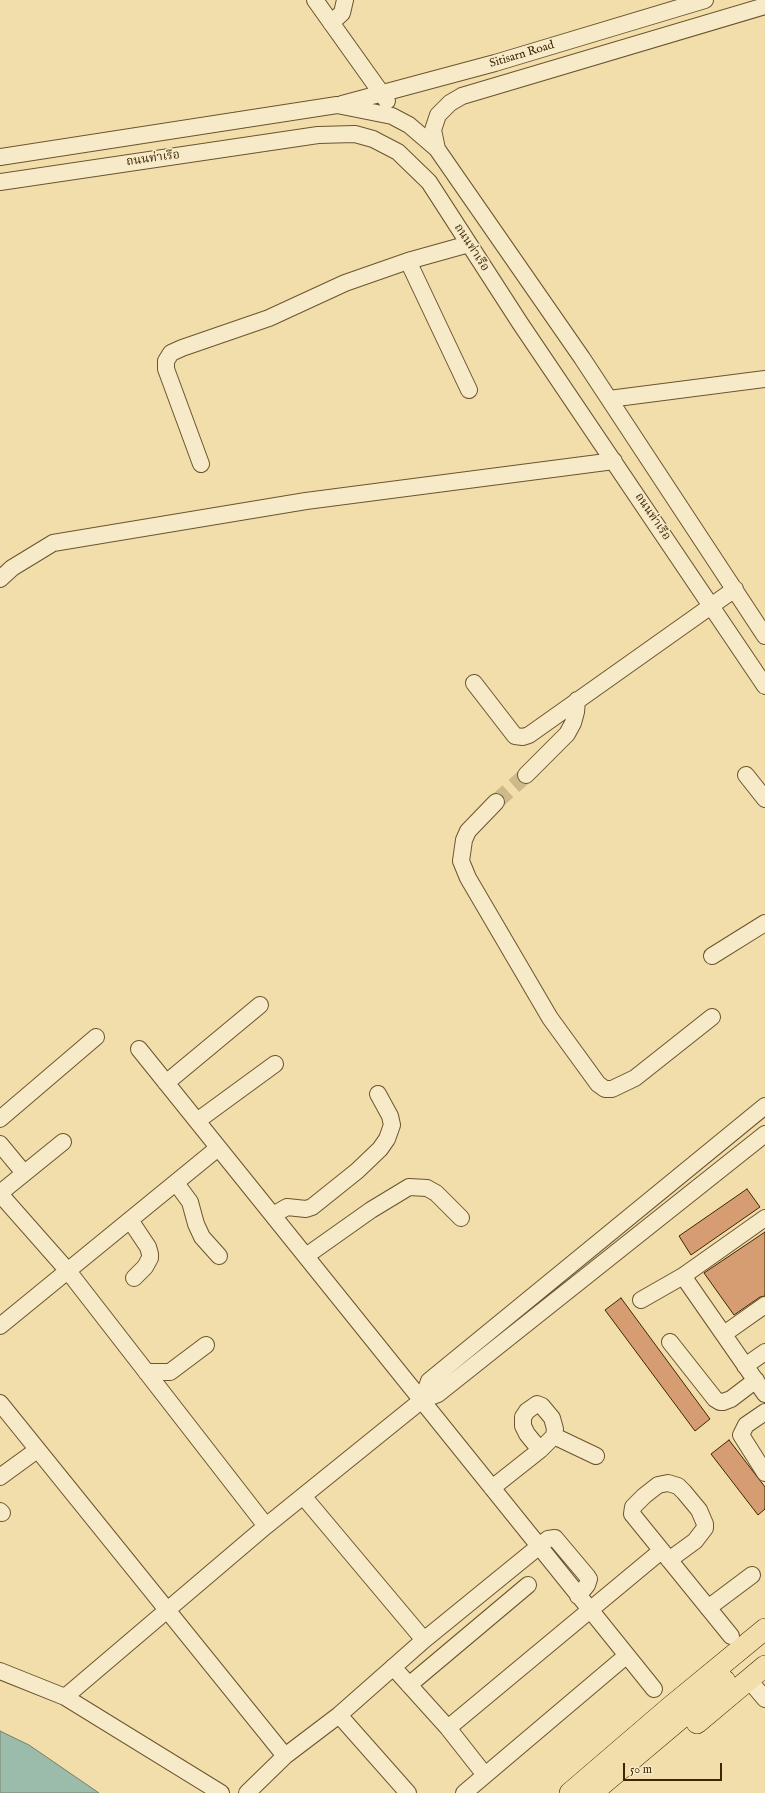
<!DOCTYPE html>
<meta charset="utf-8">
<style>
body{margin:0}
#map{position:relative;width:765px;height:1793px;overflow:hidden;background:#f2deab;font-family:"IM FELL English",serif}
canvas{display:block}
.scale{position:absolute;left:623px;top:1763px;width:99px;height:18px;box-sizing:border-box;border:2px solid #3e2604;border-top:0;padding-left:5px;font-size:12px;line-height:14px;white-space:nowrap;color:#3e2604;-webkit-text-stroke:3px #f7eac8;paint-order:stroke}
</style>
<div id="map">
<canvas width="765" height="1793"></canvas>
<div class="scale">50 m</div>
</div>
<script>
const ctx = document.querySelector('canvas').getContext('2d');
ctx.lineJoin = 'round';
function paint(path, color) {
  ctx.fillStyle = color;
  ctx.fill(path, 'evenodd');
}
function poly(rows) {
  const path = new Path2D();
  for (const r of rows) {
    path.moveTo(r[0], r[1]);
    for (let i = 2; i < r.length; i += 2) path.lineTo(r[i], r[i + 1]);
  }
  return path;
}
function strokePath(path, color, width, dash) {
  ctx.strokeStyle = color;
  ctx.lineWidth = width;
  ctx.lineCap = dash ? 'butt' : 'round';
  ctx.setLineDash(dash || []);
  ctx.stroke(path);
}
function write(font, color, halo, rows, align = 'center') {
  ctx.font = font + ' "IM FELL English","Noto Serif Thai",serif';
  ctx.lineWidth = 3;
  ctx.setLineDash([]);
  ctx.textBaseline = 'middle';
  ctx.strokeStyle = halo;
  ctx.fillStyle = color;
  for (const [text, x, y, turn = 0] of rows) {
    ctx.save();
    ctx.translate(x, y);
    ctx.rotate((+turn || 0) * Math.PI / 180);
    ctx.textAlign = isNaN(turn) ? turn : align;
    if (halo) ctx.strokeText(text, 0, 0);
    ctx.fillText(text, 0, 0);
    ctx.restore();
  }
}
const water = poly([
 [0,1731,29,1745,99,1793,0,1793,0,1731]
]);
const building = poly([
 [747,1189,760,1207,691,1255,679,1236,747,1189],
 [765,1232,765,1296,760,1297,734,1315,704,1273,765,1232],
 [621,1298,710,1419,695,1431,605,1310,621,1298],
 [729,1440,765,1487,765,1509,758,1515,711,1454,729,1440]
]);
const minorTunnel = poly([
 [496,802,526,775]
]);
const minor = poly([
 [315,0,387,101],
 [331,23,342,13,345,0],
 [342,104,495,63,705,0],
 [437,149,433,130,438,115,450,103,462,96,765,6],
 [0,157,337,105,392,116,409,125,437,149,582,358,765,636],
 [0,182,318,135,355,134,373,139,398,152,429,182,520,323,765,686],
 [469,244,408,261,469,390],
 [609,399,765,379],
 [201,464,166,369,166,361,171,353,182,348,269,318,345,283,408,261],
 [0,579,12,568,53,543,306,501,614,461],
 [474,683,515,736,523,737,529,735,735,589],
 [526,775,567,734,573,723,576,712,577,700],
 [746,775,765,799],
 [496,802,468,831,464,840,461,861,468,878,550,1018,598,1084,605,1089,612,1089,635,1078,712,1017],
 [712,956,765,923],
 [139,1049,654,1689],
 [166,1083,260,1005],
 [0,1119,96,1037],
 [197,1121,275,1064],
 [0,1144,24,1173],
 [176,1183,190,1202,196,1224,202,1237,219,1256],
 [0,1193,63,1142],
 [0,1194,68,1271,266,1526],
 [273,1215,287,1207,306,1209,312,1207,357,1171,380,1149,387,1139,392,1125,390,1116,378,1094],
 [130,1220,148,1247,150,1254,150,1258,145,1267,134,1278],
 [306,1256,371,1210,409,1187,427,1188,436,1193,461,1218],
 [683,1276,765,1394],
 [641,1300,683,1276,765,1218],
 [0,1326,218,1148],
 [724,1334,765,1305],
 [670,1342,715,1399,720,1402,723,1402,731,1399,756,1380],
 [745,1366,765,1352],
 [146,1372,170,1372,206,1345],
 [422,1400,429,1381,765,1106],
 [0,1403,285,1756],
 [765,1412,746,1425,741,1435,765,1473],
 [554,1436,596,1456],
 [0,1477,37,1450],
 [492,1488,540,1450,554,1436,555,1429,552,1418,542,1406,537,1404,527,1411,523,1417,523,1426,527,1434,540,1450],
 [303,1496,424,1640],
 [0,1511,2,1513],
 [669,1560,695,1541,705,1528,705,1524,699,1510,684,1492,678,1486,668,1483,658,1485,644,1496,633,1507,632,1514,731,1636],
 [708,1608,752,1575],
 [393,1667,448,1728,661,1551],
 [0,1671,65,1697,221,1793],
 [749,1680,765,1699],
 [409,1685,528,1585],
 [65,1697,266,1526,422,1400,438,1394,765,1134],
 [339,1715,408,1793],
 [448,1728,485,1775],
 [247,1793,285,1756,339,1715,424,1640,548,1539,555,1538,587,1576,589,1579,587,1585,578,1596],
 [464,1793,626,1656]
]);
const major = poly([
 [697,1723,765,1666],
 [570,1793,669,1708,765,1629],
 [592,1793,725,1681]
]);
const streetNames = [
 ["Sitisarn Road",522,55,-17],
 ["ถนนท่าเรือ",153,159,-8],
 ["ถนนท่าเรือ",471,248,57],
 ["ถนนท่าเรือ",652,517,56]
];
paint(water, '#9bbcaa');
strokePath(water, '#768068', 1);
paint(building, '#d69d73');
strokePath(building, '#3e2604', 1);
strokePath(minorTunnel, '#ceb98a', 16, [16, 8]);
strokePath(minor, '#6b542e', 18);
strokePath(major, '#3e2604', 22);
strokePath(minor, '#f7eac8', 16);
strokePath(major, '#f2deab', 21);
write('12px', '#3e2604', '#f7eac8', streetNames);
</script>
